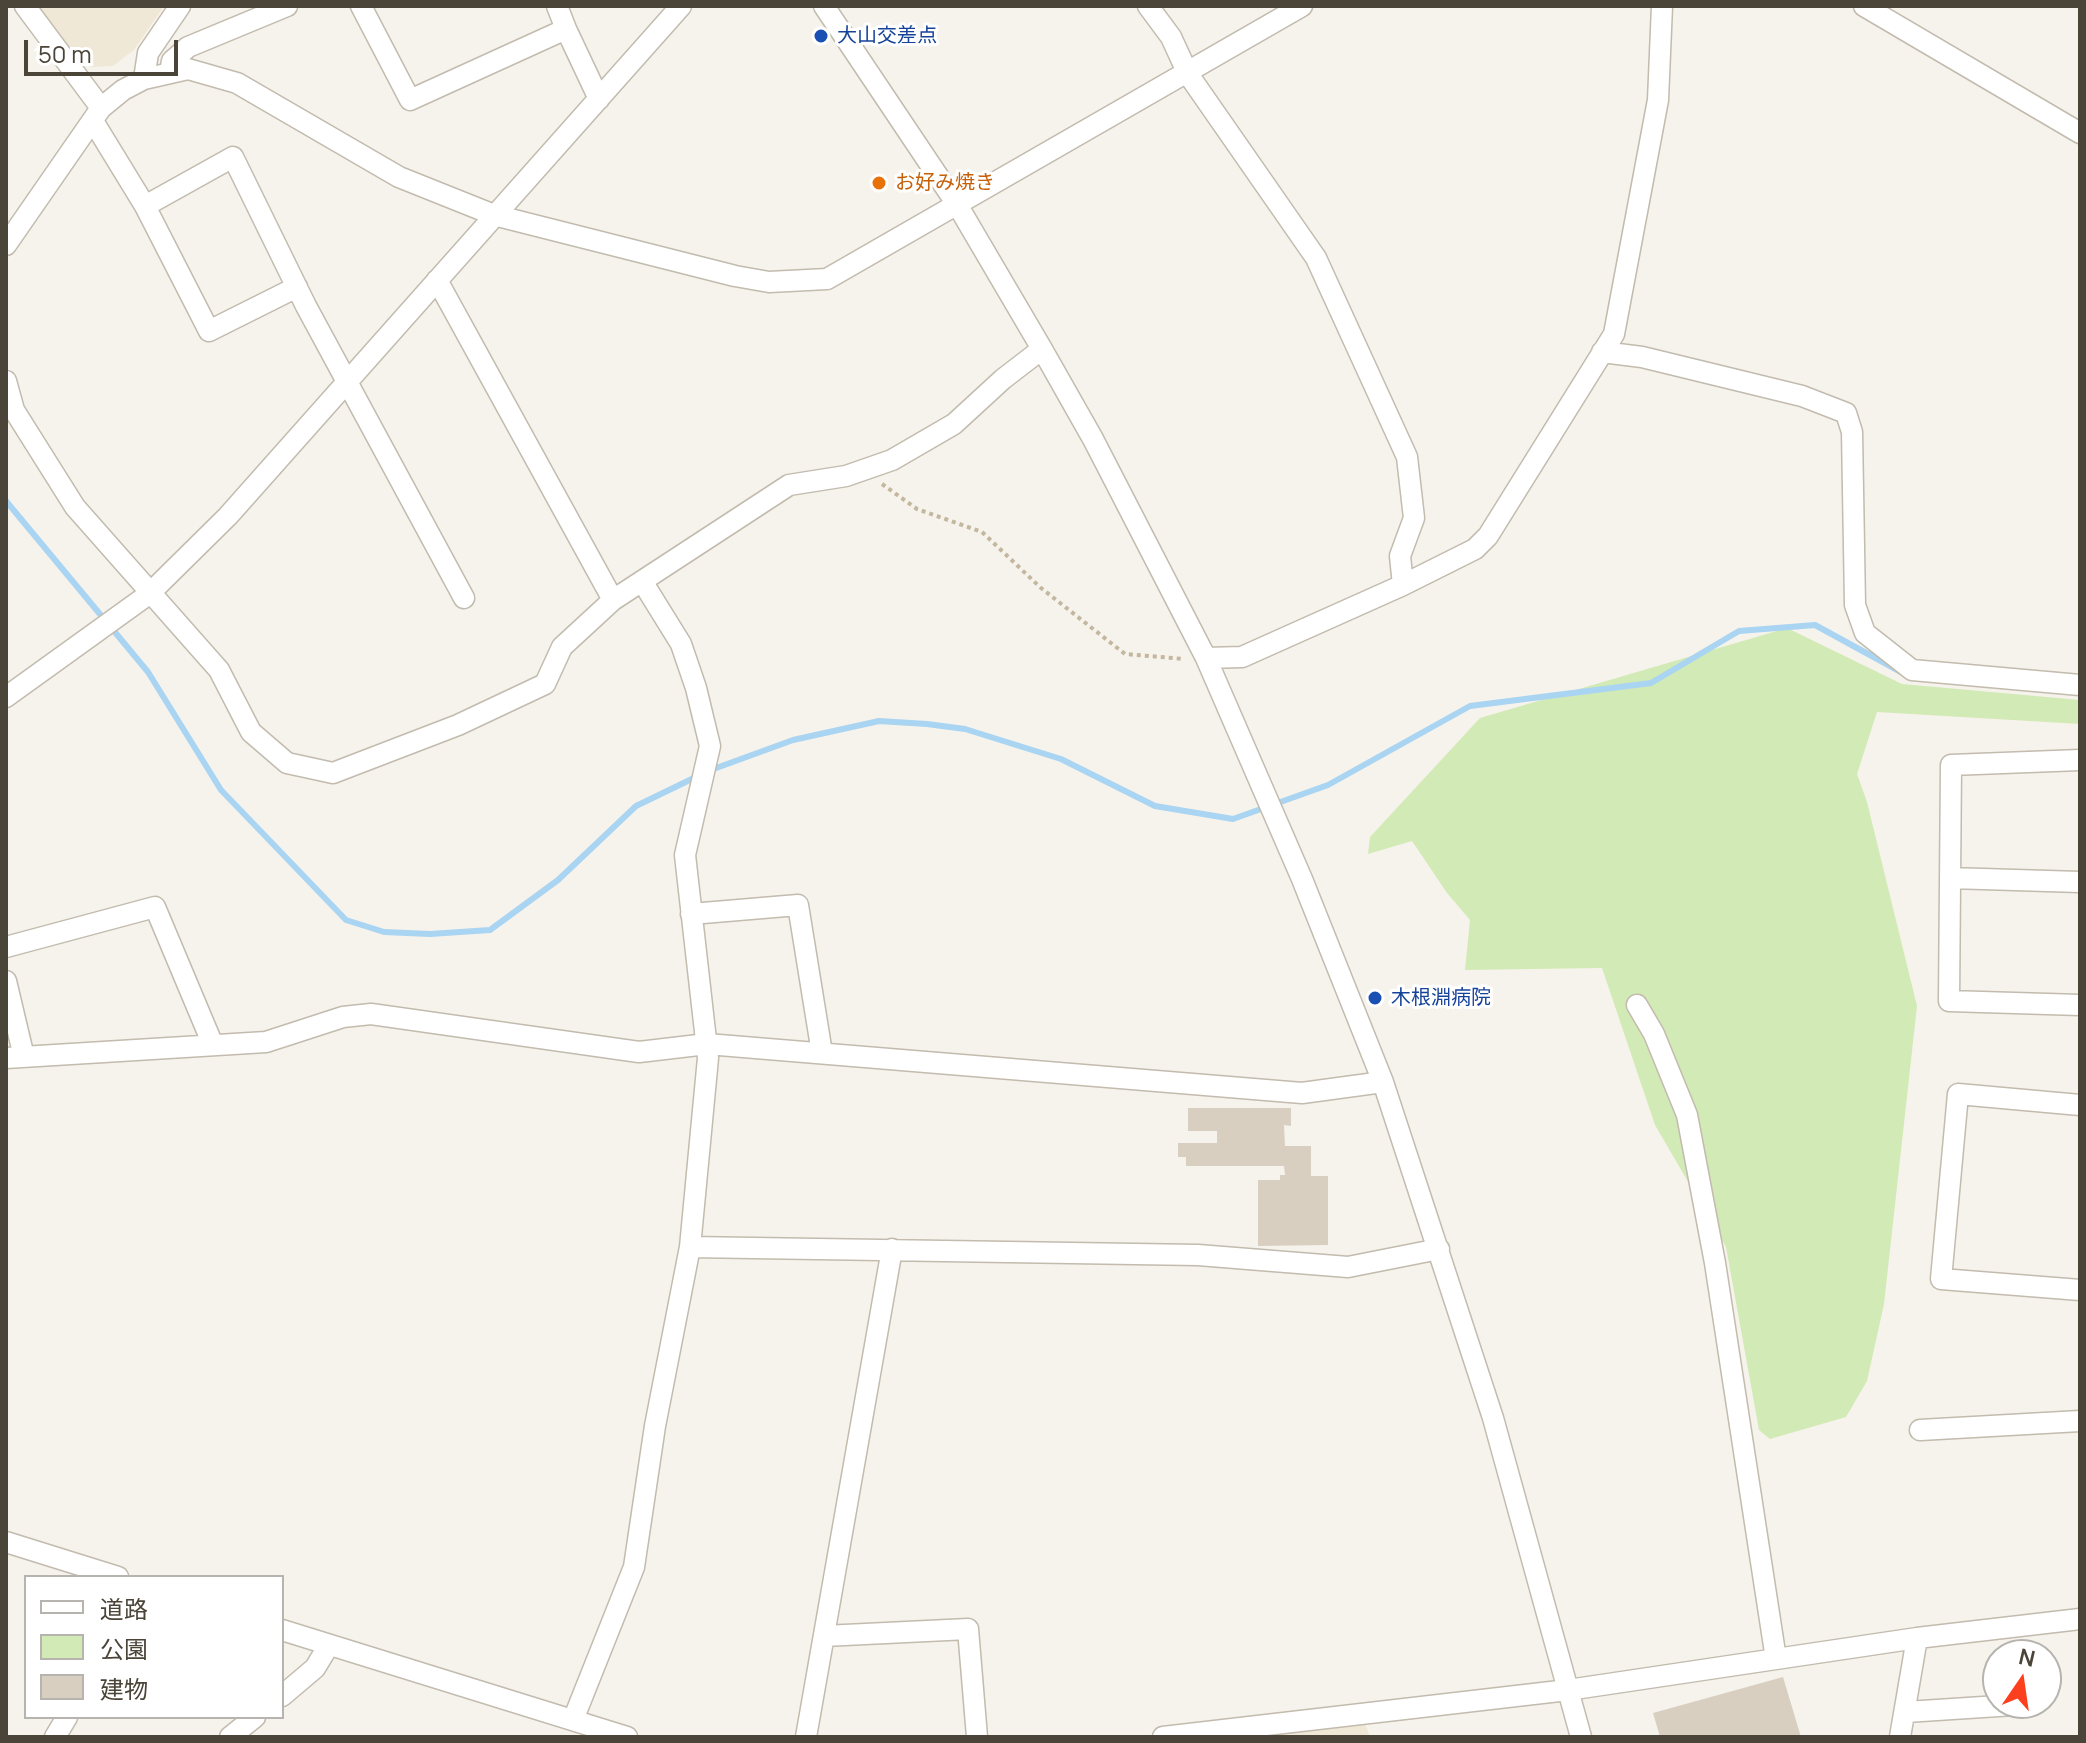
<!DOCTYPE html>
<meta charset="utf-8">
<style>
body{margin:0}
#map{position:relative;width:2086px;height:1743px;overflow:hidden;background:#f6f3ec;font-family:Manrope,"Noto Sans JP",sans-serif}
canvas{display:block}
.frame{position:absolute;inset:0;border:8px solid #4b4439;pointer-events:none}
.legend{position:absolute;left:24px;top:1575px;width:260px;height:144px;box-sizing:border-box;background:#fff;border:2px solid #b7b4b0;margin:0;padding:10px 14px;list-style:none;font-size:24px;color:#4b4439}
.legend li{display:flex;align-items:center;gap:16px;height:40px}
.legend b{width:40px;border:2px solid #b7b4b0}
.north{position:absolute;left:1982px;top:1639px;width:80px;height:80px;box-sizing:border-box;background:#fff;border:2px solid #b7b4b0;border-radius:50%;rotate:13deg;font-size:22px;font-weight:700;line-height:32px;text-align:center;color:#4b4439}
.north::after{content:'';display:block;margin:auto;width:28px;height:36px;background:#fc3f1d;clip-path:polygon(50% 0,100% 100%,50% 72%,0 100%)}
.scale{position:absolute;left:24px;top:40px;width:154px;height:36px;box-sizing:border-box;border:4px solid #4b4439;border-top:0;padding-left:10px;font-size:24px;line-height:28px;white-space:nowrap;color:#4b4439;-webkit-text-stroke:6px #fff;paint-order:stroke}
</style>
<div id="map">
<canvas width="2086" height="1743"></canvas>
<div class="frame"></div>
<ul class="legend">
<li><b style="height:10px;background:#fff"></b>道路</li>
<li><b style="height:22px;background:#d2eab5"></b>公園</li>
<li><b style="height:22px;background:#d8cfc1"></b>建物</li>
</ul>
<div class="north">N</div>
<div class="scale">50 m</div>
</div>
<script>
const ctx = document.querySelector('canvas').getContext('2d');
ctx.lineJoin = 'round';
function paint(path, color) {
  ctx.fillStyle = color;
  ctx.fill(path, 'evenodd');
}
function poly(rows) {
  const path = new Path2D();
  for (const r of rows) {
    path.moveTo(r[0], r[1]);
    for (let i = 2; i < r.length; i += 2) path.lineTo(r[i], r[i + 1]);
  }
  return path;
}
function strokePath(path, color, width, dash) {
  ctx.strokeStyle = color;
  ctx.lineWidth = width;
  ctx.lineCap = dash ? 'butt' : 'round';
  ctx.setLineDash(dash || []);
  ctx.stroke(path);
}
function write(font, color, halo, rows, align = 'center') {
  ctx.font = font + ' Manrope,"Noto Sans JP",sans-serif';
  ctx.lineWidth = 6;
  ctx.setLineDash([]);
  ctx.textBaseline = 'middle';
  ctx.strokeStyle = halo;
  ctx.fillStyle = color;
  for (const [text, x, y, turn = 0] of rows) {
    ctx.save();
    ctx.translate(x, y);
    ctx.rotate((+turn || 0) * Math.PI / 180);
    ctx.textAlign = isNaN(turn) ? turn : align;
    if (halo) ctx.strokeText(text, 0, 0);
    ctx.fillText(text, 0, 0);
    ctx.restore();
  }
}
const education = poly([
 [34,6,164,6,134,50,113,66,92,67,74,60],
 [1364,1720,1370,1737,1236,1737]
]);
const green = poly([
 [1787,628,1902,684,2080,700,2080,724,1877,712,1857,774,1867,802,1917,1006,1884,1304,1867,1381,1846,1417,1770,1439,1759,1430,1726,1247,1655,1125,1602,968,1465,970,1470,920,1447,893,1412,841,1368,854,1370,837,1480,718]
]);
const stream = poly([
 [6,501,148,672,221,790,346,920,384,932,430,934,490,930,558,880,636,806,698,776],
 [708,771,793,740,879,721,927,724,965,729,1061,759,1155,806,1233,819,1328,785,1470,706,1651,683,1739,631,1815,625,1901,672]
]);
const building = poly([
 [1188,1108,1291,1108,1291,1126,1284,1125,1285,1146,1311,1146,1311,1176,1328,1176,1328,1245,1258,1246,1258,1180,1280,1180,1280,1175,1285,1175,1284,1166,1186,1166,1186,1157,1178,1157,1178,1143,1217,1143,1217,1131,1188,1131],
 [1783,1677,1801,1737,1660,1737,1653,1713]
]);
const path = poly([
 [882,484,917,509,982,532,1041,588,1125,654,1184,659]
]);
const minor = poly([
 [25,6,101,108],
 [361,6,410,100,566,29,599,99],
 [557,6,566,29],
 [824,6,958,206,1042,349,1093,439,1206,658,1302,879,1383,1082,1493,1418,1581,1737],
 [1148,6,1171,37,1188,74,1316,258,1407,457,1414,518,1400,556,1403,585,1475,549,1488,536,1614,334,1658,100,1662,6],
 [1864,6,2080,133],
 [170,72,172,61,188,47,287,6],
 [144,79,148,53,180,6],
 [93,121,145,206,233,157,306,306,464,598],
 [145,206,209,331,297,287],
 [6,245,101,108,123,90,144,79,188,69,237,83,399,177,494,215,735,276,769,282,827,279,1302,6],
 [437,280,613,600],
 [1602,352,1642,357,1802,396,1846,413,1852,432,1855,605,1865,633,1912,670,2080,685],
 [6,381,14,410,75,507,219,670,251,732,287,763,333,773,458,725,545,684,562,647,613,600,789,485,846,476,892,460,954,424,1003,379,1042,349],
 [1206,658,1242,657,1403,585],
 [6,697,149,594,228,516,681,6],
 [2080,760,1951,765,1949,1001,2080,1005],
 [1950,878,2080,882],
 [691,914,798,905,822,1053],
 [6,947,155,907,213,1045],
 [6,981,24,1057],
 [1637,1005,1654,1034,1687,1115,1715,1263,1776,1659],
 [6,1058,266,1042,343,1017,371,1014,639,1052,707,1044,1302,1093,1383,1082],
 [2080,1105,1958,1094,1941,1279,2080,1290],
 [690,1247,1198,1255,1348,1267,1439,1249],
 [1920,1430,2080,1421],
 [6,1542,118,1577],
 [282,1630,627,1737],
 [824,1636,968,1629,977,1737],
 [282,1696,315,1668,329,1645],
 [1906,1712,2014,1705],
 [573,1720,634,1567,655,1426,690,1247,708,1058,685,855,710,746,696,688,681,644,642,581],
 [55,1737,67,1717],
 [230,1737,255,1717],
 [806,1737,892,1249],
 [1163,1737,1568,1690,1917,1638,2080,1619],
 [1900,1737,1917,1638]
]);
const markers = [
 [821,36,8,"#1a4fb4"],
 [879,183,8,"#e8710a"],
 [1375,998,8,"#1a4fb4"]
];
const transitNames = [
 ["大山交差点",837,36],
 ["木根淵病院",1391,998]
];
const foodNames = [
 ["お好み焼き",895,183]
];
paint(education, '#efe8d6');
paint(green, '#d2eab5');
strokePath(stream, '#a9d4f2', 6);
paint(building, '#d8cfc1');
strokePath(minor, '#c2bbae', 23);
strokePath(path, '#c4b79f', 4, [4, 4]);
strokePath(minor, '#fff', 20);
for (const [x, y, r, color] of markers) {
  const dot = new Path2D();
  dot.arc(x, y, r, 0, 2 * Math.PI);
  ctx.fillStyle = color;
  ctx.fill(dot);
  strokePath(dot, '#fff', 3);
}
write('20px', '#164399', '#fff', transitNames, 'left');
write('20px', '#c56008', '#fff', foodNames, 'left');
</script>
